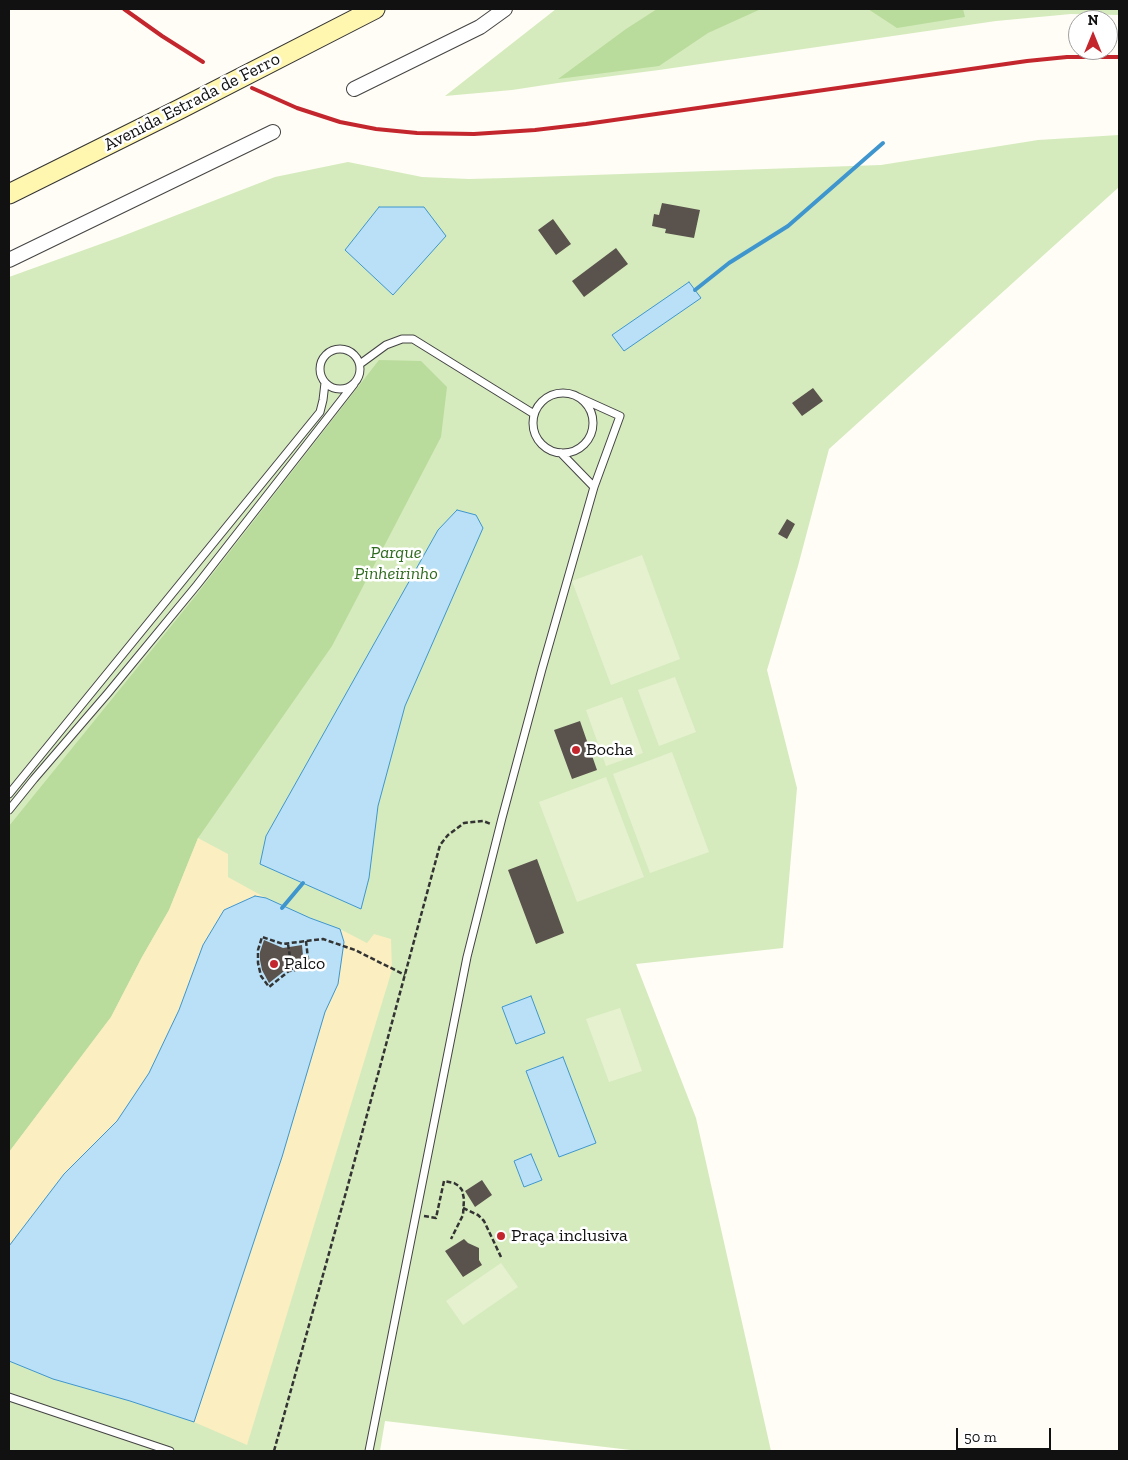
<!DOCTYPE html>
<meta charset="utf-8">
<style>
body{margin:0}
#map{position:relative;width:1128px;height:1460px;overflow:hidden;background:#fffdf5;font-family:"Zilla Slab",serif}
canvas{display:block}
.frame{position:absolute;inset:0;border:10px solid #111;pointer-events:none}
.north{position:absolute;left:1068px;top:10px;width:50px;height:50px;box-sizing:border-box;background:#fff;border:1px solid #a0a0a0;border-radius:50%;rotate:0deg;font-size:14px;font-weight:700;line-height:20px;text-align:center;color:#111}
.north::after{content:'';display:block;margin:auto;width:18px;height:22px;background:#c4262e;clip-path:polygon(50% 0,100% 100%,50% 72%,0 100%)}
.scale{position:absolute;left:956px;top:1428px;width:95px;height:22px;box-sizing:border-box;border:2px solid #111;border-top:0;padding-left:6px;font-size:15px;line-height:18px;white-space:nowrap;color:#111;-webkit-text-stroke:4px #fff;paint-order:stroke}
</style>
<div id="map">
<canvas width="1128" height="1460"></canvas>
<div class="frame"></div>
<div class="north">N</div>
<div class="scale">50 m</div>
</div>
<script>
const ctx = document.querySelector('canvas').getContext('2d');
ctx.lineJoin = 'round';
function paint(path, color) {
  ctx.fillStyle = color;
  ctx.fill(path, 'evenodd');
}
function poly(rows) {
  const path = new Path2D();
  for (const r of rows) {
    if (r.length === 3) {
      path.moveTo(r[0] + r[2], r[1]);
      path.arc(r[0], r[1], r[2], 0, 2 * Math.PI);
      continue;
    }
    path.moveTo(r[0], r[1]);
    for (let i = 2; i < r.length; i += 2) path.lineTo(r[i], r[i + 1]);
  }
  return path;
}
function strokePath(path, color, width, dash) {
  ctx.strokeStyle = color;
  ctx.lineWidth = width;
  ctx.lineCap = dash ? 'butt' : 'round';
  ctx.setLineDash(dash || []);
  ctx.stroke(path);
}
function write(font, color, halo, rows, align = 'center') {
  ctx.font = font + ' "Zilla Slab",serif';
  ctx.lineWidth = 5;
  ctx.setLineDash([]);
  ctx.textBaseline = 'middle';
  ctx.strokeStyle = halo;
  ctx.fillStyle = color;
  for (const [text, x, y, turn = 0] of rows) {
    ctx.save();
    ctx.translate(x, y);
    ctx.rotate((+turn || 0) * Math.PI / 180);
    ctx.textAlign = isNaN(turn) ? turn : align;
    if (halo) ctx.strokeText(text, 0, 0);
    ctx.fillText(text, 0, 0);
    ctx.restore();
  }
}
const green = poly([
 [556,9,1119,9,1119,15,1071,14,996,21,659,70,558,83,512,90,445,96],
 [1119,135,1119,187,829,449,798,566,767,670,797,788,783,948,636,964,696,1118,771,1451,639,1451,385,1421,380,1451,9,1451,9,277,120,237,275,177,348,162,422,177,469,179,506,178,881,165,1038,140]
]);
const forest = poly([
 [657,9,761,9,708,33,659,66,558,79,626,29],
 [868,9,963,9,965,17,897,28],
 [379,360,421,361,447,387,441,437,332,646,198,838,169,910,142,957,111,1017,9,1152,9,826,193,599]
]);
const sand = poly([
 [198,838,228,854,228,877,266,898,255,896,203,945,179,1010,149,1073,117,1121,64,1174,9,1246,9,1152,111,1017,142,957,169,910],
 [340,929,367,943,374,934,391,939,392,970,247,1445,194,1422,282,1157,325,1012,338,984,344,943]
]);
const pitch = poly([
 [642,555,680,659,611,685,572,581],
 [675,677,696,732,659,746,638,690],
 [622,697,643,753,606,766,586,710],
 [672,752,709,852,650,873,613,774],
 [606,777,644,877,577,902,539,802],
 [620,1008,642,1071,609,1082,586,1019],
 [501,1263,518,1287,463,1325,446,1301]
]);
const water = poly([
 [379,207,424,207,446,236,393,295,345,250,379,207],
 [689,282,701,298,624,351,612,335,689,282],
 [457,510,476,515,483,528,405,706,378,806,369,878,361,909,260,864,266,836,438,530,457,510],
 [255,896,266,898,310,918,340,929,344,942,338,984,325,1012,282,1157,194,1422,130,1401,53,1379,9,1361,9,1246,64,1174,117,1121,149,1073,179,1010,203,945,224,910,255,896],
 [531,996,545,1033,516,1044,502,1007,531,996],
 [563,1057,596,1143,559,1157,526,1071,563,1057],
 [531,1154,542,1180,524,1187,514,1161,531,1154]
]);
const stream = poly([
 [695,290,729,263,788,226,883,143],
 [282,908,303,883]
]);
const building = poly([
 [662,203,700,210,694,238,665,233,666,229,652,226,654,214,659,215],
 [553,219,571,244,556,255,538,230],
 [616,248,628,264,584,297,572,281],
 [813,388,823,401,802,416,792,403],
 [787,519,795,524,787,539,778,534],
 [580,721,597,770,572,779,554,730],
 [537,859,564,933,536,944,508,870],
 [264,940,283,948,302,945,304,966,288,968,269,983,262,970,260,960,260,952],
 [482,1180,492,1195,475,1207,465,1191],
 [464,1239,468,1243,479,1248,479,1260,482,1265,463,1277,445,1251]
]);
const path = poly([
 [306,941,309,968,289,971,269,987,261,976,258,963,258,950,262,937,283,944,306,941,323,939,355,950,405,975],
 [288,944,292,970],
 [463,1208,478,1215,484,1221,501,1257],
 [424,1216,436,1218,444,1181,454,1183,459,1186,462,1190,464,1199,463,1215,451,1239],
 [274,1451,348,1185,440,845,448,835,464,823,483,821,491,824]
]);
const lane = poly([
 [340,369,20],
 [360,364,386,345,402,339,413,339,534,414],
 [563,423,30],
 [561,453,594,487],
 [9,794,320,412,323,400,325,383],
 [9,810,34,779,108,693,197,585,354,384],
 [9,1397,170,1451],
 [369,1451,467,957,502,818,542,669,594,487,620,416,578,397]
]);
const street = poly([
 [354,89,480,27,505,9],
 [9,260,273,132]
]);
const secondary = poly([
 [9,194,180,109,375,9]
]);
const rail = poly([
 [124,9,162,36,203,62],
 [252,88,297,108,340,122,376,129,417,133,474,134,535,130,586,124,1027,61,1067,57,1119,57]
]);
const markers = [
 [576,750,5,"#c4262e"],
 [274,964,5,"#c4262e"],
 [501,1236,5,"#c4262e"]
];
const streetNames = [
 ["Avenida Estrada de Ferro",192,102,-27]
];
const parkNames = [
 ["Parque",396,553],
 ["Pinheirinho",396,574]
];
const poiNames = [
 ["Bocha",586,750],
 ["Palco",284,964],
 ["Praça inclusiva",511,1236]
];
paint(green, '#d5ebbd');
paint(forest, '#b9dc9c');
paint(sand, '#fbeec1');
paint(pitch, '#e6f2cf');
paint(water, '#b9e0f7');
strokePath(water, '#3f96cf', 1);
strokePath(stream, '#3f96cf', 4);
paint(building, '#5a524d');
strokePath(lane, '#444', 9);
strokePath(street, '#444', 16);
strokePath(secondary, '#333', 21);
strokePath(path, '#333', 2.5, [5, 2.5]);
strokePath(lane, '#fff', 7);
strokePath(street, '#fff', 14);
strokePath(secondary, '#fff6b0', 19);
strokePath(rail, '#c4262e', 4);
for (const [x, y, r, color] of markers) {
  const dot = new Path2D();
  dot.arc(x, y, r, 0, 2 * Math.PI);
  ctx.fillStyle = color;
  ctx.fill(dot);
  strokePath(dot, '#fff', 2);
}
write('18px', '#111', '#fff', streetNames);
write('italic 18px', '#2f6b1f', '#fff', parkNames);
write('18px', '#111', '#fff', poiNames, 'left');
</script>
